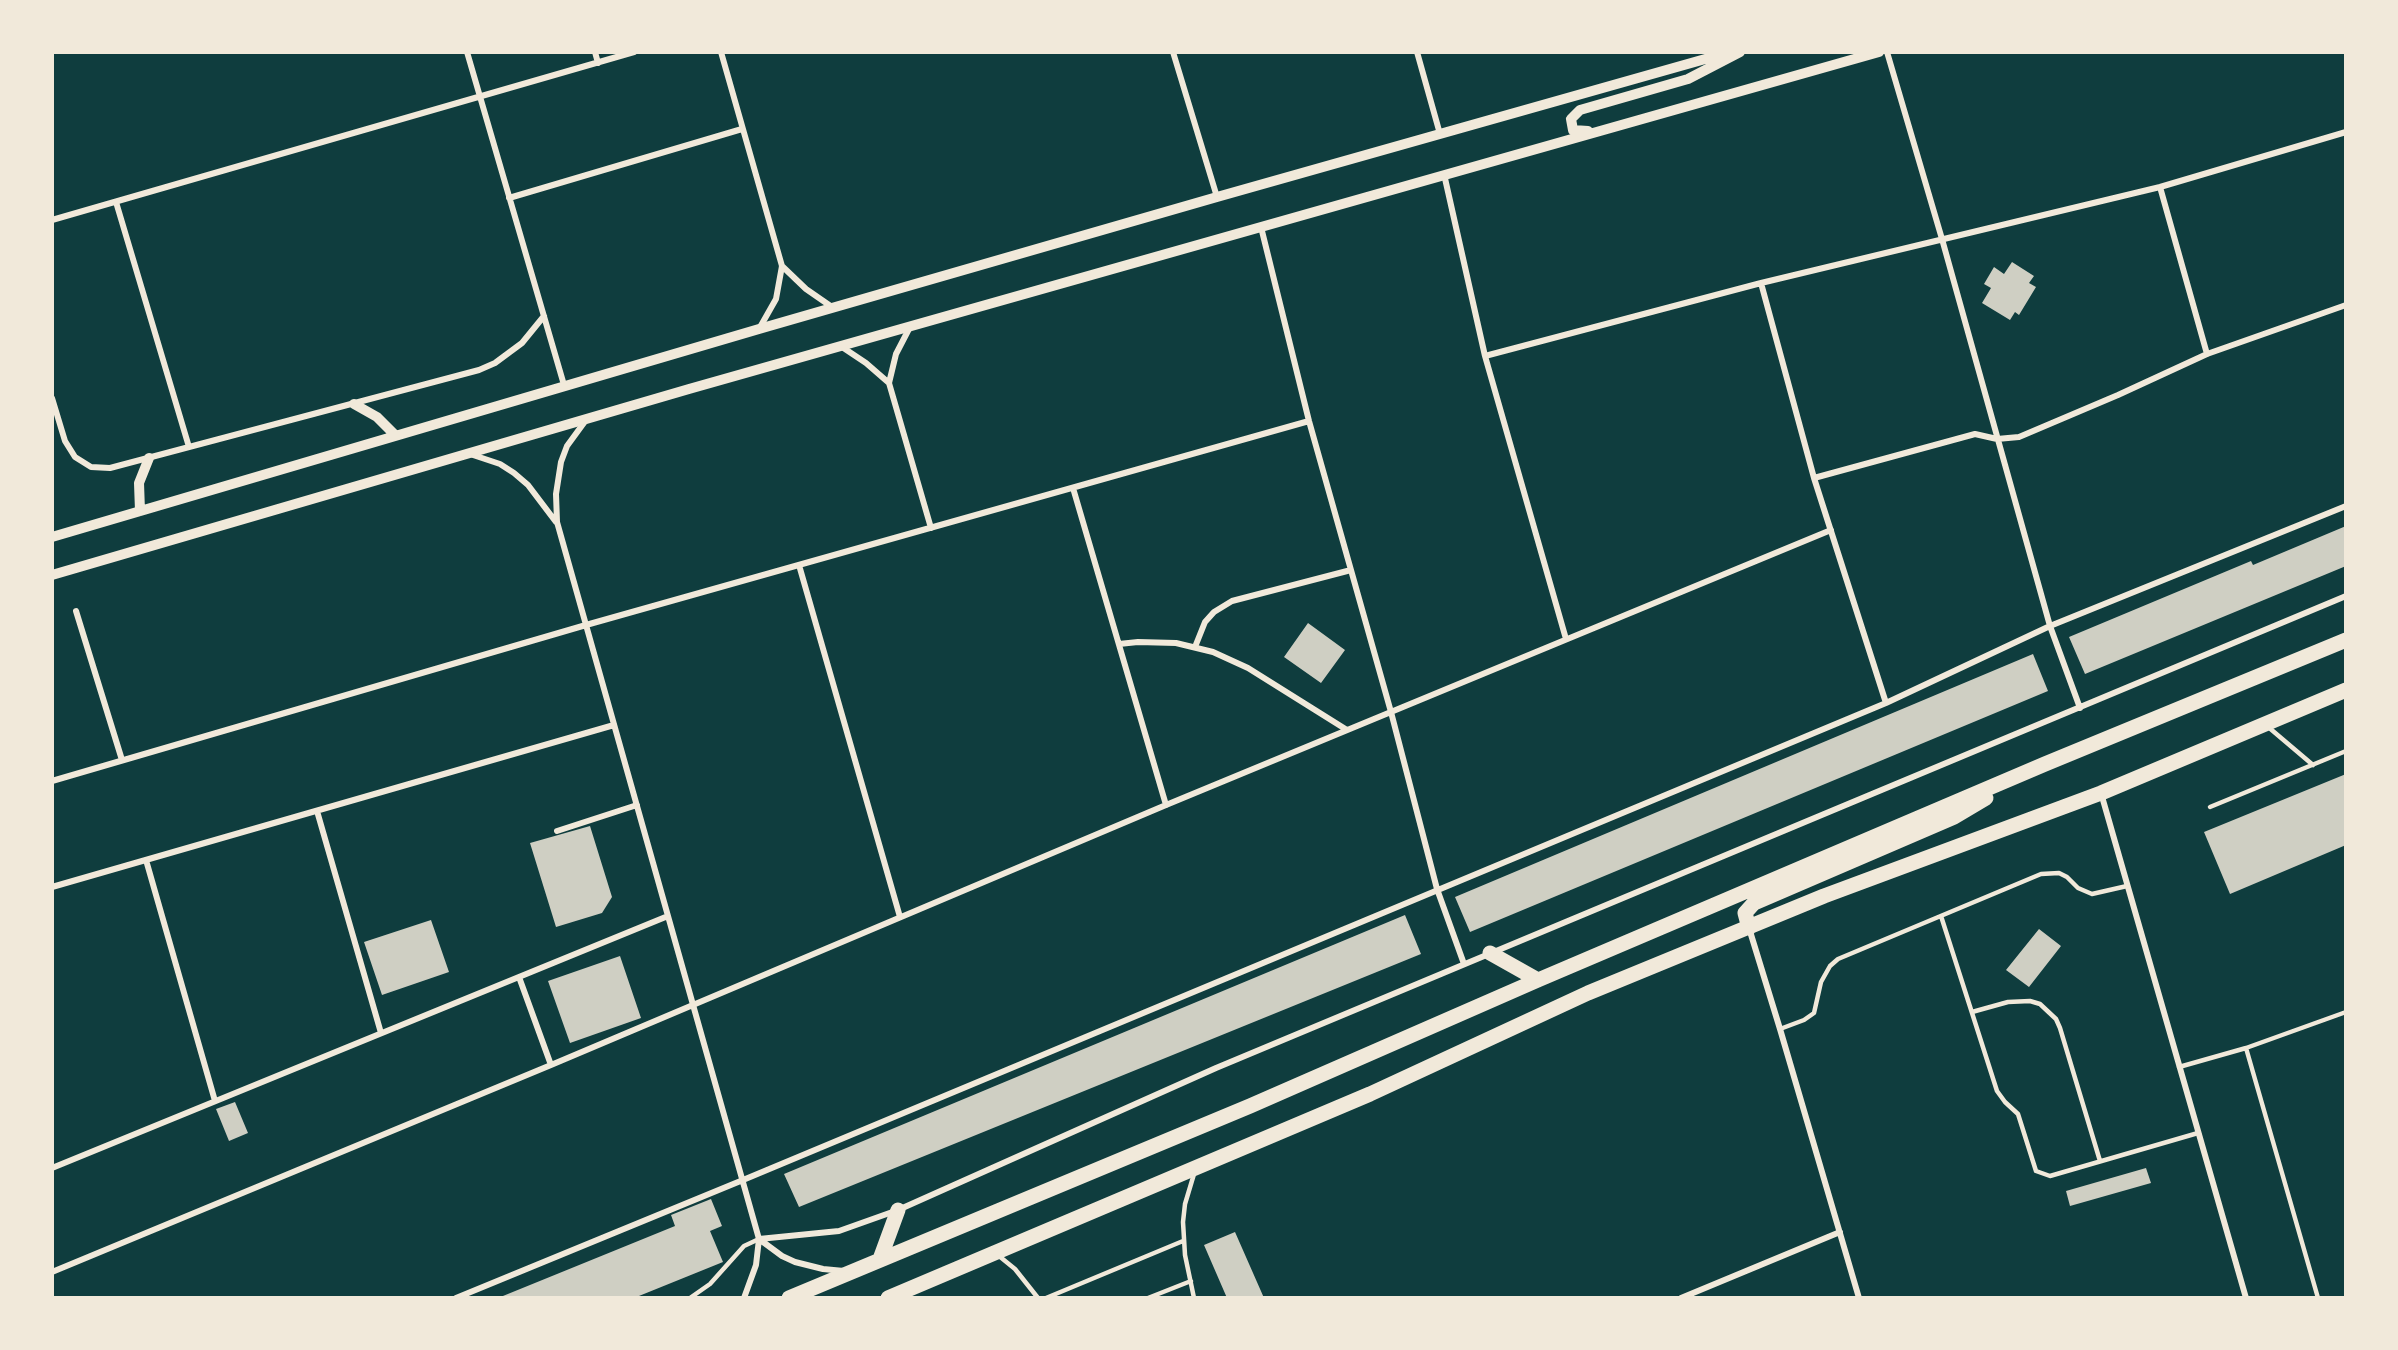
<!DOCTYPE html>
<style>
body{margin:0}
#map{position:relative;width:2398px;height:1350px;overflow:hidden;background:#0f3d3e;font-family:Manrope,sans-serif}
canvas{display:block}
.frame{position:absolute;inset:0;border:54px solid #f1e9da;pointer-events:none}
</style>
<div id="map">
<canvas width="2398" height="1350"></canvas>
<div class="frame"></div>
</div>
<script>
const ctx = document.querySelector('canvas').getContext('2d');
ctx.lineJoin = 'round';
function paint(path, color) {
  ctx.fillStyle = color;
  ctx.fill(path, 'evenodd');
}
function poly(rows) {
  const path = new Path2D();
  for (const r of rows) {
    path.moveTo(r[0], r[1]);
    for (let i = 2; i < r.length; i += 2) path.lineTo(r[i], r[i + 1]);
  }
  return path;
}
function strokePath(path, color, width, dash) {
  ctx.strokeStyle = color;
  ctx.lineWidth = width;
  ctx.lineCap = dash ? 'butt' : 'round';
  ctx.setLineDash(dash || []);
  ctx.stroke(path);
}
const building = poly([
 [2012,262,2034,276,2029,283,2036,287,2019,315,2015,312,2010,320,1982,303,1991,288,1984,284,1994,267,2004,274],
 [2346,526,2346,566,2085,674,2069,637,2251,561,2253,565],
 [1308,623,1345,650,1321,683,1284,657],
 [2033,654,2048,691,1470,932,1455,897],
 [2346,774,2346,845,2230,894,2204,832],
 [590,826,612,897,602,913,556,927,530,843],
 [1405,915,1421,954,799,1207,784,1174],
 [431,920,449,972,382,995,364,942],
 [2039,929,2061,946,2029,987,2006,970],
 [620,956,641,1018,570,1043,548,981],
 [235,1102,248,1133,229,1141,216,1109],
 [2146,1168,2151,1183,2070,1206,2066,1191],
 [711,1199,722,1226,710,1231,723,1262,634,1298,498,1298,675,1226,671,1215],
 [1235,1232,1264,1298,1227,1298,1204,1245]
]);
const service = poly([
 [2267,726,2313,765],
 [2210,807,2346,751],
 [1941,916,1997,1091,2005,1102,2018,1114,2036,1171,2050,1176,2198,1133],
 [1972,1012,2008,1002,2030,1001,2040,1004,2056,1019,2060,1028,2100,1161],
 [1780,1029,1804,1020,1814,1013,1821,982,1830,966,1838,959,2041,874,2059,873,2067,877,2078,888,2092,894,2127,886],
 [2246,1048,2318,1298],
 [2179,1067,2246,1048,2346,1012],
 [999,1256,1015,1269,1038,1298],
 [690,1298,710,1284,744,1246,759,1239],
 [1046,1298,1183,1241],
 [1148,1298,1191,1281],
 [1194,1298,1185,1255,1183,1222,1185,1204,1194,1174]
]);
const minor = poly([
 [467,52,564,385],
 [595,52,598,63],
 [721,52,782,266,776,299,759,329],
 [1173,52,1217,197],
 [1417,52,1440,134],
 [1887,52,1942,239,2050,626,2080,708],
 [1444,174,1485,356,1566,639],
 [2160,187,2207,354],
 [509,198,742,129],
 [116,202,189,447],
 [52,220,634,52],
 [1261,227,1309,421,1391,712,1437,889,1464,964],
 [782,266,806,289,832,307],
 [1761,283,1814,478,1886,703],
 [910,327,896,354,889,383,931,528],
 [842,347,866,363,889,383],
 [1485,356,1761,283,2160,187,2346,132],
 [52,398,65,441,75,457,91,467,110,468,479,370,495,363,522,343,544,316],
 [586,420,567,446,561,462,556,494,557,522,759,1239,756,1265,744,1298],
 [473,455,500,464,514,473,528,485,556,522],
 [1814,478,1975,434,1997,439,2019,437,2118,395,2207,354,2346,305],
 [1073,488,1166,805],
 [799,565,900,917],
 [76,611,122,760],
 [1119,644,1138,642,1176,643,1213,652,1248,668,1347,730],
 [1195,647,1205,622,1214,612,1232,601,1351,570],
 [52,781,586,625,1309,421],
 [2101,793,2246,1298],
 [317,811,381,1033],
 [557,831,637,805],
 [146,860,215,1101],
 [52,887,614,725],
 [1749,928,1780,1029,1859,1298],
 [519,977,551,1065],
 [52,1168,668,916],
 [759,1239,839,1231,898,1210,1216,1068,2346,596],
 [759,1239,782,1256,795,1262,823,1269,844,1271],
 [52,1272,551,1065,1166,805,1831,530],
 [456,1298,743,1180,1886,703,2050,626,2346,506],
 [1681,1298,1840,1232]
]);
const tertiary = poly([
 [1588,131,1573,130,1571,119,1580,110,1688,79,1740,52],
 [354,404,377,417,395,435],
 [140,511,139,483,149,458],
 [52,537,759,329,1217,197,1730,52],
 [52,575,689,389,1879,52]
]);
const primary = poly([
 [1749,928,1745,913,1754,903,1954,817,1986,798],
 [1490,953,1538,980],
 [880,1259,898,1210],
 [789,1298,1250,1106,1538,980,2045,764,2346,640],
 [888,1298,1370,1094,1588,993,1824,896,2101,793,2346,690]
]);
paint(building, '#cfcfc3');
strokePath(service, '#f1e9da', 4.5);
strokePath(minor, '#f1e9da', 6);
strokePath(tertiary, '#f1e9da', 10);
strokePath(primary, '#f1e9da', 15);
</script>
